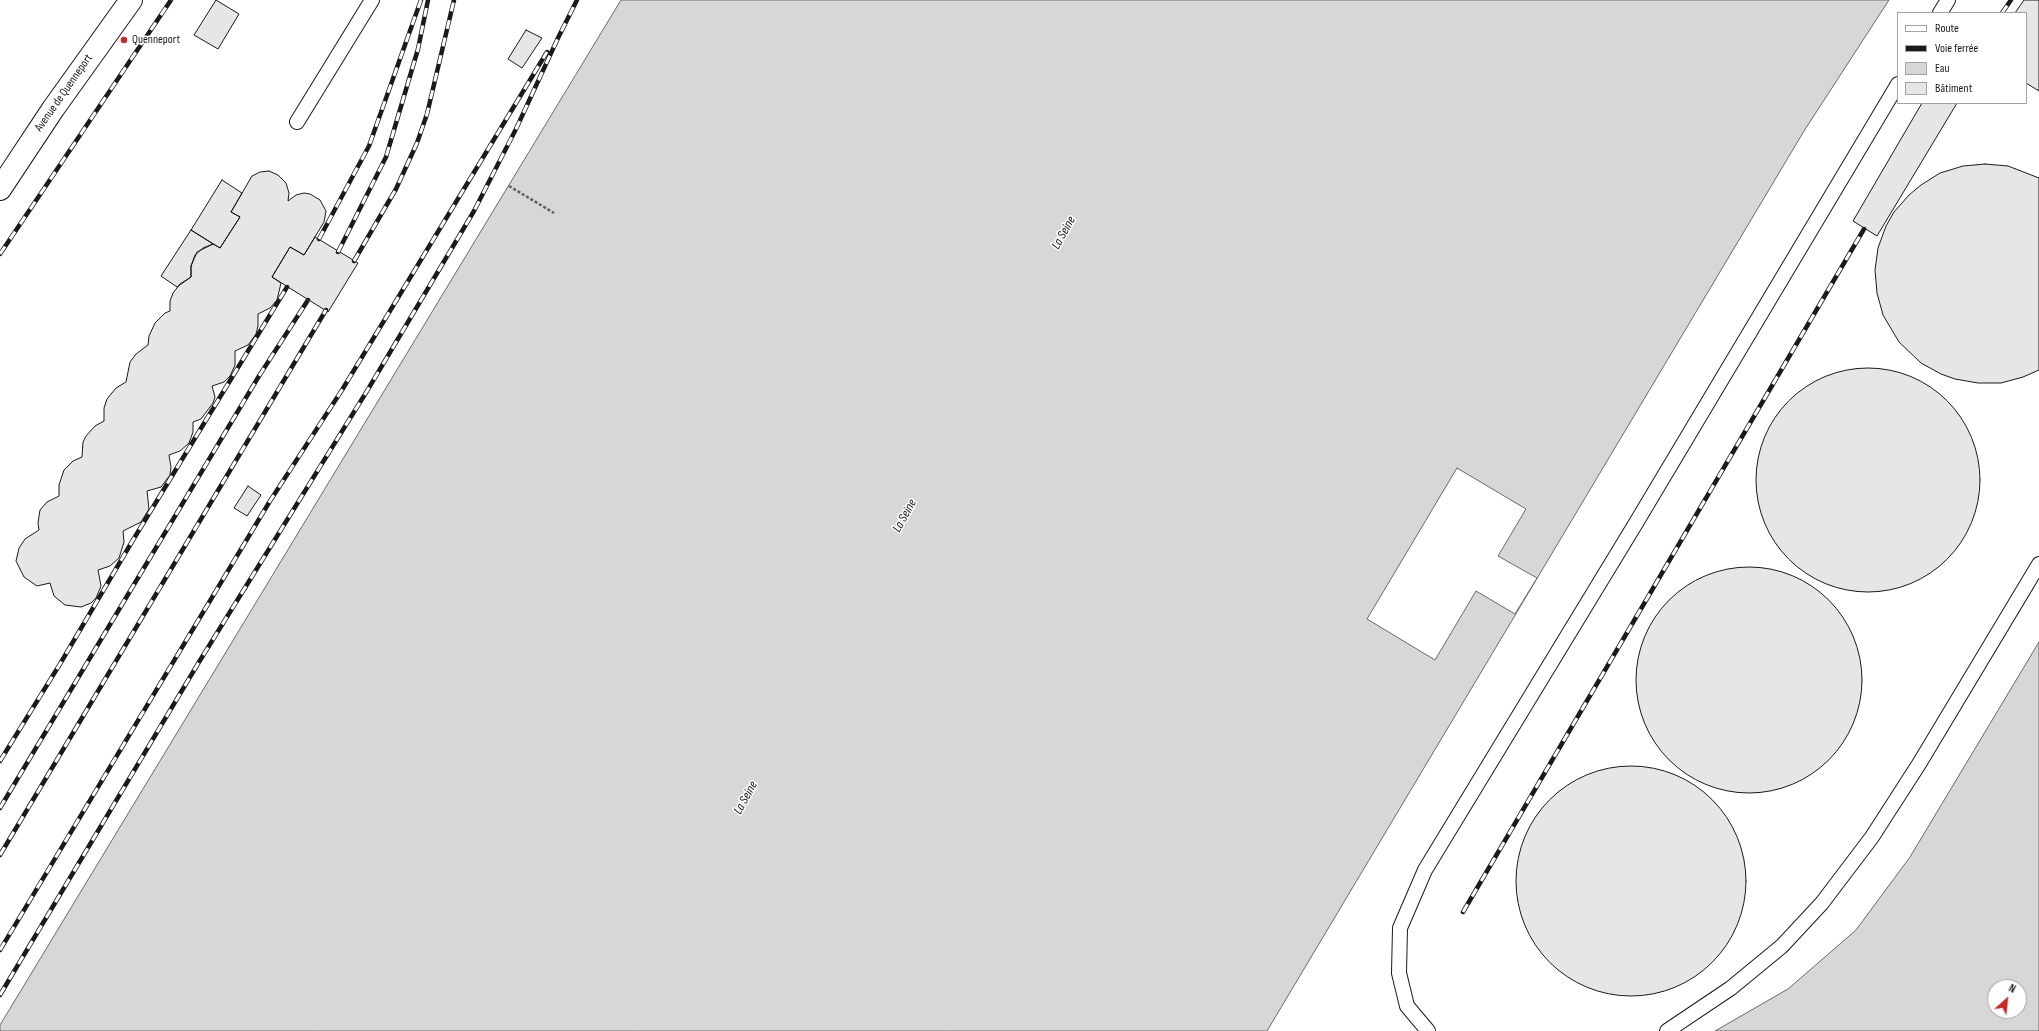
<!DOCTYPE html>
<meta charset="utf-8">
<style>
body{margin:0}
#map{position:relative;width:2039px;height:1031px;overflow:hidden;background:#fff;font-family:"Sofia Sans Condensed",sans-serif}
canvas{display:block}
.legend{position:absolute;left:1897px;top:12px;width:130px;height:92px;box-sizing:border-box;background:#fff;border:1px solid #a3a3a3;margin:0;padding:5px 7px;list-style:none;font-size:12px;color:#1a1a1a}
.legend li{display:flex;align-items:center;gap:8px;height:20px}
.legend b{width:20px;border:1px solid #a3a3a3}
.north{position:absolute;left:1987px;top:979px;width:40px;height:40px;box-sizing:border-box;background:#fff;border:1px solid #a3a3a3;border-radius:50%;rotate:27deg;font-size:11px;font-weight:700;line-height:16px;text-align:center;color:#1a1a1a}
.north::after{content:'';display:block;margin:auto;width:14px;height:18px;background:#c62828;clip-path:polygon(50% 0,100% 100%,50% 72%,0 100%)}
</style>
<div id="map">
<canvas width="2039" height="1031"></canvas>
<ul class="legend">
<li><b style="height:5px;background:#fff"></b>Route</li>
<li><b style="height:5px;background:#1a1a1a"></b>Voie ferrée</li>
<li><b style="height:11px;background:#d7d7d7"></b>Eau</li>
<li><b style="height:11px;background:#e6e6e6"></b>Bâtiment</li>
</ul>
<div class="north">N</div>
</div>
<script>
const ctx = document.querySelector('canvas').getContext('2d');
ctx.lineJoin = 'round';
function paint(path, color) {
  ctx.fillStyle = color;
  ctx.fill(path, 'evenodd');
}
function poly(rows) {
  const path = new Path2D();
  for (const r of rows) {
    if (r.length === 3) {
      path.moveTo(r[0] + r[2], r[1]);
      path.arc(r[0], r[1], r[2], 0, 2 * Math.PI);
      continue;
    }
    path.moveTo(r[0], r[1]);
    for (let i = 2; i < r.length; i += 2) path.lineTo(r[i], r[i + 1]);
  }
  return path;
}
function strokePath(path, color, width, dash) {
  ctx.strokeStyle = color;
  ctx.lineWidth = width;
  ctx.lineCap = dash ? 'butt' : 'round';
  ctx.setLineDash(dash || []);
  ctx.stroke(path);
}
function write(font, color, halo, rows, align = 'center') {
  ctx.font = font + ' "Sofia Sans Condensed",sans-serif';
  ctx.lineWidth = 3;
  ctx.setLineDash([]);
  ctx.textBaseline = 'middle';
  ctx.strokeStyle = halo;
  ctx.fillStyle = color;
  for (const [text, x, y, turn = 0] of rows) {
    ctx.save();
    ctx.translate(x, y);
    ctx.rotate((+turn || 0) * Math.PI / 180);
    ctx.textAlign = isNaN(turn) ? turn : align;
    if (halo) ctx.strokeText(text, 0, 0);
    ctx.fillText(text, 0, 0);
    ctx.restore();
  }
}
const water = poly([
 [621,0,1889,0,1804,131,1267,1031,0,1031,0,1025,621,0],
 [2039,642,2039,1031,1715,1031,1788,989,1856,930,1910,857,2039,642],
 [1995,987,2019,987,2019,1011,1995,1011,1995,987]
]);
const pier = poly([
 [1457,468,1526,509,1498,556,1537,578,1515,614,1476,591,1435,660,1367,619,1457,468]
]);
const building = poly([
 [216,0,239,14,218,49,194,35,216,0],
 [2024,0,2039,0,2039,91,2026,83,2026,13,2015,13,2024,0],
 [526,30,542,38,522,68,508,59,526,30],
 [1922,103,1957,103,1877,236,1853,221,1922,103],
 [1985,164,2008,166,2039,178,2039,370,2023,377,2001,383,1978,383,1955,379,1941,374,1921,363,1899,342,1883,315,1877,293,1875,270,1878,248,1886,226,1894,212,1909,195,1921,185,1940,173,1963,166,1985,164],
 [269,171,278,175,286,183,289,193,288,201,296,195,304,193,310,194,320,200,326,211,324,222,304,255,290,247,272,277,281,283,277,300,270,308,258,314,258,326,256,334,248,345,235,351,235,365,230,376,224,382,212,386,215,397,213,403,201,419,193,422,193,432,189,443,180,451,169,455,171,467,170,475,161,487,147,491,149,509,141,522,123,531,124,542,119,558,110,566,98,570,101,586,96,598,91,603,81,607,65,605,54,596,50,583,37,586,24,577,16,561,19,548,25,539,39,530,38,523,40,510,47,502,59,496,59,485,64,470,73,461,82,457,83,442,86,436,95,426,104,421,104,408,107,399,116,388,126,382,130,362,136,354,148,345,149,336,155,323,165,313,170,311,170,301,173,293,180,284,191,277,191,266,195,255,203,248,213,244,220,248,240,217,231,212,252,176,260,172,269,171],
 [222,180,242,193,231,212,240,217,220,248,191,230,222,180],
 [191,230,213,244,197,252,191,266,191,277,177,287,161,276,191,230],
 [315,237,358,263,328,312,272,277,290,247,304,255,315,237],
 [1868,480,112],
 [248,486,261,495,247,516,234,508,248,486],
 [1749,680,113],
 [1631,881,115]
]);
const path = poly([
 [509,186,554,213]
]);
const service = poly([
 [1940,13,1948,0],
 [297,122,372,0],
 [1428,1031,1407,1006,1399,973,1400,928,1425,870,1636,523,1898,84],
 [1667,1031,1731,988,1782,946,1822,903,1872,837,1919,764,2039,564]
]);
const secondary = poly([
 [0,189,53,109,131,0]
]);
const rail = poly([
 [2002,13,2011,0],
 [319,239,369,146,421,0],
 [338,252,386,157,418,49,428,0],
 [0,254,171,0],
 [354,261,396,189,417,143,427,114,454,0],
 [0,761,60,664,133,540,287,287],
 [0,808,259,376,308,300],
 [0,855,326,310],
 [1463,912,1864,229],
 [0,950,270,501,342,390,547,52],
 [0,995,199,662,367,391,474,211,516,129,558,38,577,0]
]);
const markers = [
 [124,40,4,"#c62828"]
];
const poiNames = [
 ["Quenneport",132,40]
];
const streetNames = [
 ["Avenue de Quenneport",64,93,-55]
];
const waterNames = [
 ["La Seine",1064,233,-61],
 ["La Seine",905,516,-61],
 ["La Seine",746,798,-61]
];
paint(water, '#d7d7d7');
strokePath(water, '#6a6a6a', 1);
paint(pier, '#fff');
strokePath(pier, '#6a6a6a', 1);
paint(building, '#e6e6e6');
strokePath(building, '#1a1a1a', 1);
strokePath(service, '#1a1a1a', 16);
strokePath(secondary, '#1a1a1a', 24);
strokePath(path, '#5f5f5f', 2.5, [3, 2]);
strokePath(service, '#fff', 14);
strokePath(secondary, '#fff', 22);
strokePath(rail, '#1a1a1a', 4.5);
strokePath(rail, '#fff', 3, [9]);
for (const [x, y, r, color] of markers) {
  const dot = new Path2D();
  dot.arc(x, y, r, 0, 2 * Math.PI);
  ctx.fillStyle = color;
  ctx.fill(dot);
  strokePath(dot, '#fff', 1.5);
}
write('12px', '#1a1a1a', '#fff', poiNames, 'left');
write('12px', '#1a1a1a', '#fff', streetNames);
write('italic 13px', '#1a1a1a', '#fff', waterNames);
</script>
